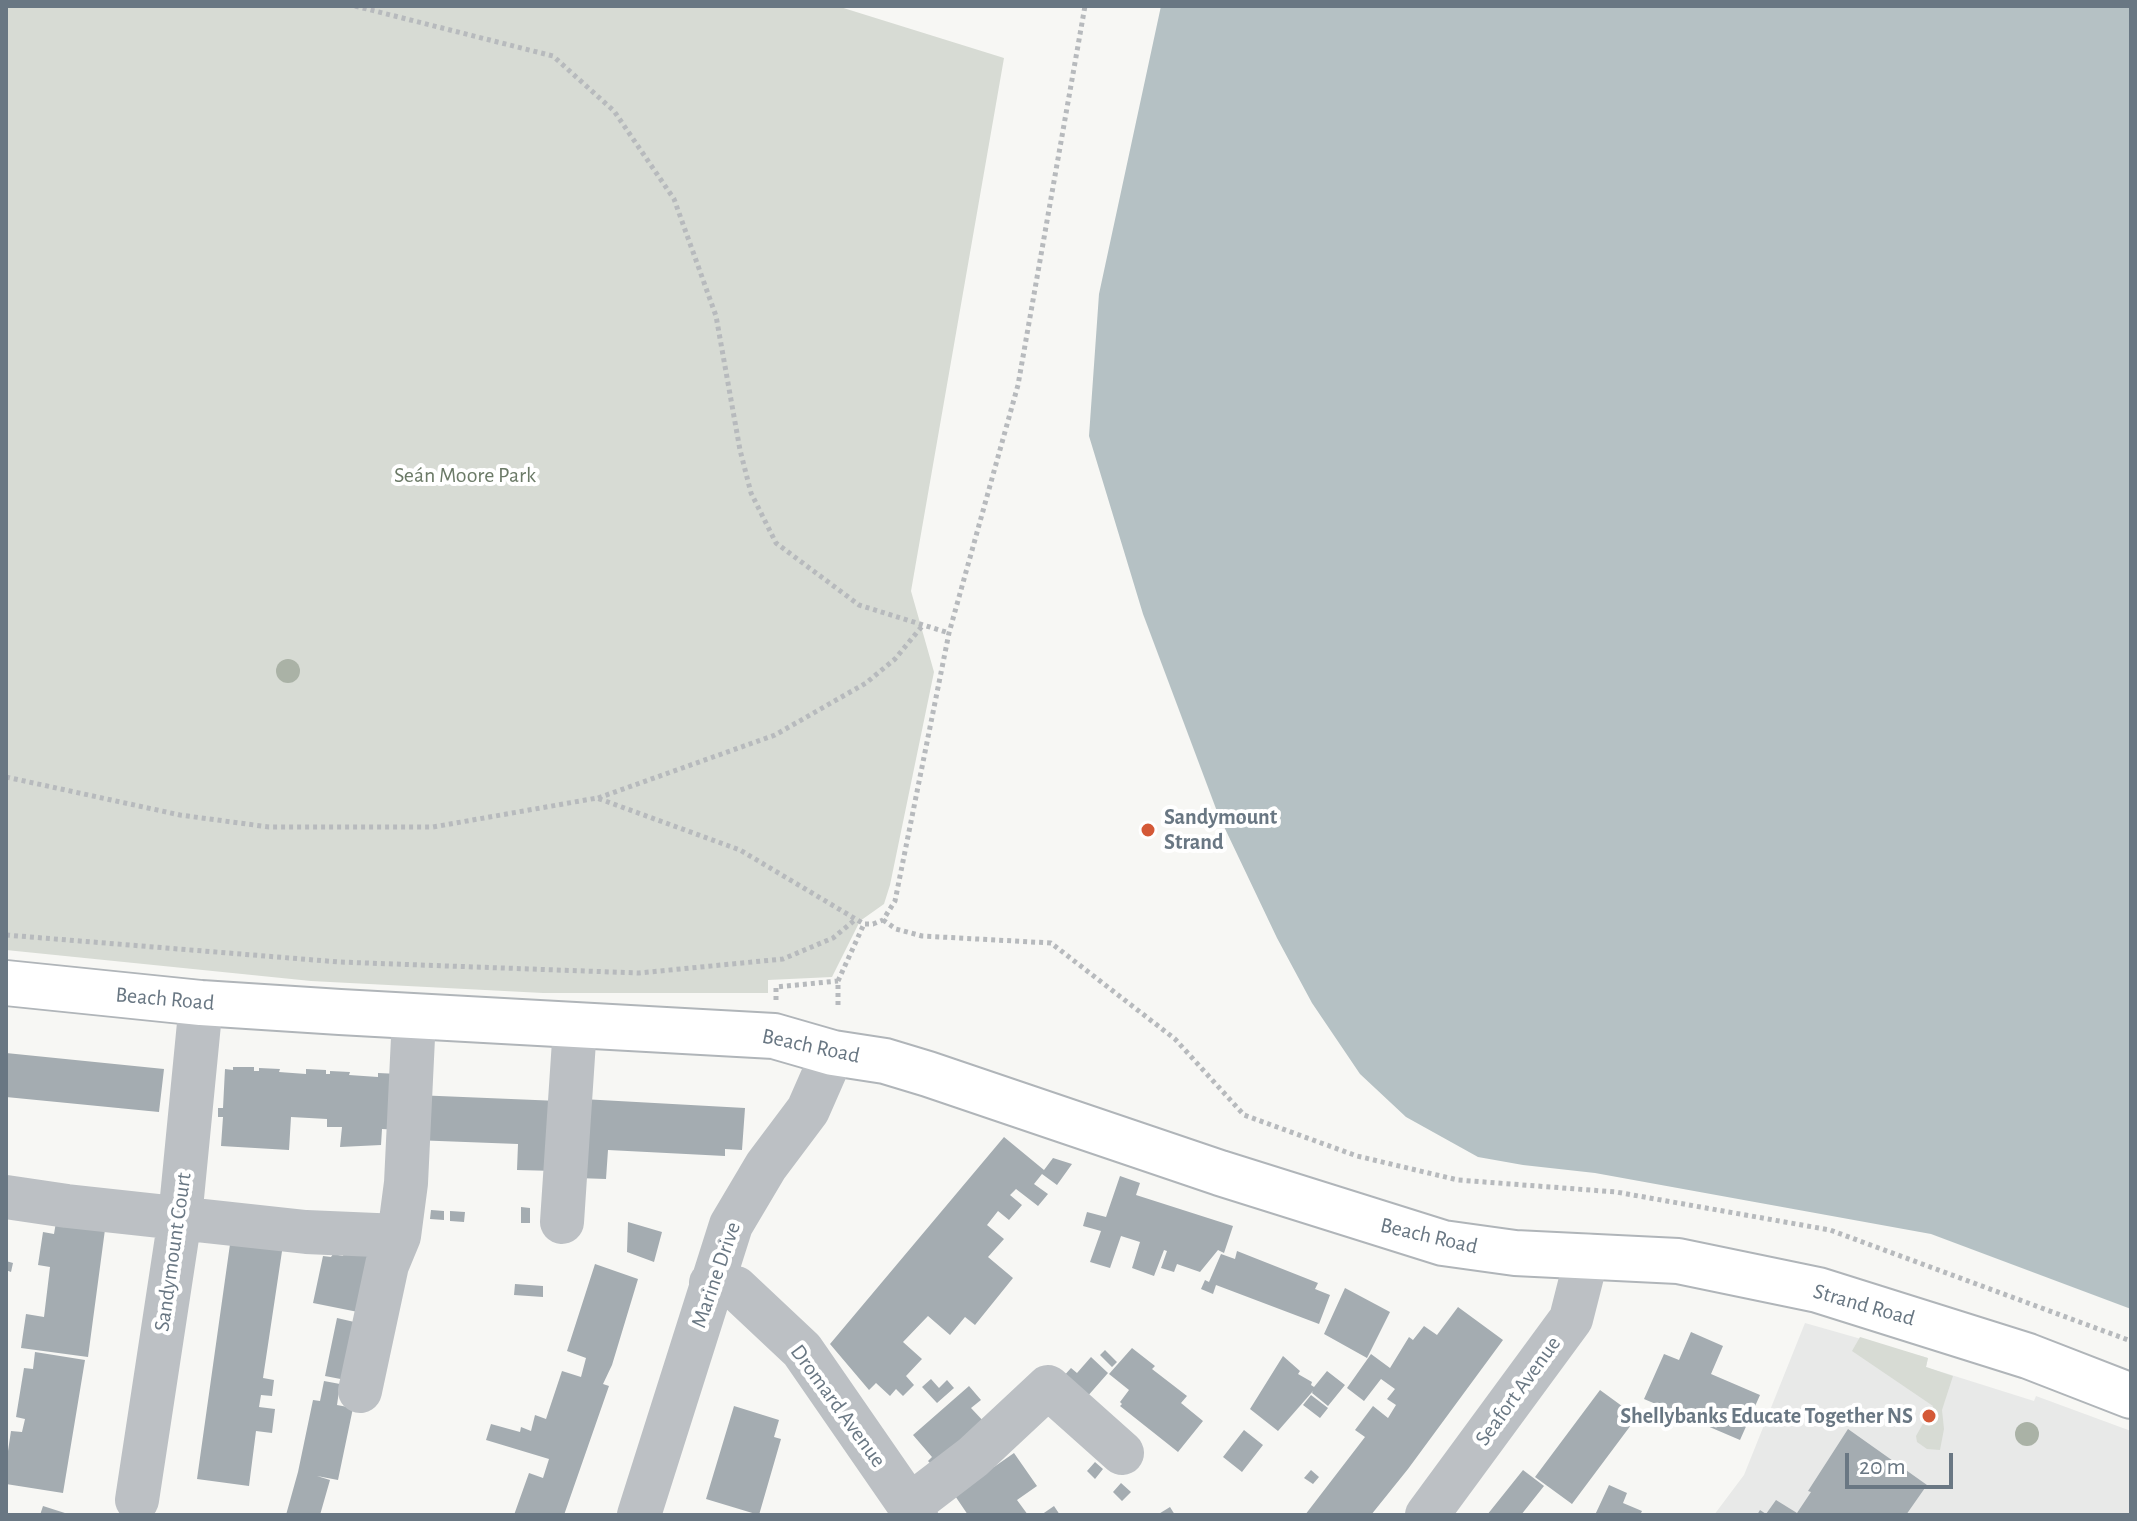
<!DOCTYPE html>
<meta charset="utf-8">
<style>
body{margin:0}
#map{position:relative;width:2137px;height:1521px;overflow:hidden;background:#f7f7f4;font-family:"Alegreya Sans",sans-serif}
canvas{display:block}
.frame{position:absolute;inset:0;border:8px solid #697783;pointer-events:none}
.scale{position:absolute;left:1845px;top:1453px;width:108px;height:36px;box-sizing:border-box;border:4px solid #697783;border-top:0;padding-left:10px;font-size:24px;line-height:28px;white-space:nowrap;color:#697783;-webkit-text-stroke:6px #fff;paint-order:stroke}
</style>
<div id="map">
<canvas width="2137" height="1521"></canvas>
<div class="frame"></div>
<div class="scale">20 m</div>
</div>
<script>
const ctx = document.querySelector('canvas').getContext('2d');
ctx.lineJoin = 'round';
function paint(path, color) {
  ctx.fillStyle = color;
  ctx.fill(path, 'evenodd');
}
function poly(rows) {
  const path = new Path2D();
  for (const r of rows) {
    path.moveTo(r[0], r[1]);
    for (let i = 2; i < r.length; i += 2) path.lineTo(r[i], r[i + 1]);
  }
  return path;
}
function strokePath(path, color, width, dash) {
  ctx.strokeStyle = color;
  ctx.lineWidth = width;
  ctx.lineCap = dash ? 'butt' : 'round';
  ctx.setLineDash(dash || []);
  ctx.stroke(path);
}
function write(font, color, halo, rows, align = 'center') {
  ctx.font = font + ' "Alegreya Sans",sans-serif';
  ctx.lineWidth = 8;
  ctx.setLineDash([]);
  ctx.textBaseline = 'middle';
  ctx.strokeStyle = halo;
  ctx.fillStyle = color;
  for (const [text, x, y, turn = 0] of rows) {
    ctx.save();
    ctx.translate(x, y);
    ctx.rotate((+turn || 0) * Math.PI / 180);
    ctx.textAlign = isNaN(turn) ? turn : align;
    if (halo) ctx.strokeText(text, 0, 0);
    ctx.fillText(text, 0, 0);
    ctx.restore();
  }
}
const built = poly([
 [1805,1323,1928,1358,1926,1367,2034,1401,2036,1396,2131,1431,2131,1515,1714,1515,1744,1475]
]);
const green = poly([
 [6,6,837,6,1004,58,911,591,934,672,890,885,884,904,860,921,832,977,768,980,768,993,543,993,311,981,6,950],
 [1860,1337,1928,1358,1926,1367,1953,1376,1942,1410,1944,1429,1940,1450,1927,1449,1917,1442,1916,1436,1933,1406,1852,1351]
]);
const water = poly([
 [1161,6,2131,6,2131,1309,1931,1234,1595,1173,1523,1165,1478,1157,1406,1117,1360,1074,1312,1003,1277,938,1218,814,1143,614,1089,436,1099,294]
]);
const building = poly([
 [6,1053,164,1069,159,1112,6,1097],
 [233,1067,254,1067,254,1071,259,1071,259,1068,280,1069,279,1072,306,1074,306,1069,326,1070,326,1074,330,1074,330,1071,350,1072,349,1075,378,1077,378,1073,399,1074,401,1130,382,1129,381,1145,340,1147,342,1127,327,1127,327,1119,291,1117,289,1150,221,1146,223,1117,218,1117,218,1108,223,1108,225,1069,233,1070],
 [415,1095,559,1101,556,1171,517,1170,518,1144,413,1140],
 [582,1099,745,1108,742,1150,725,1149,725,1156,608,1150,606,1179,577,1178],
 [1004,1137,1044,1170,1053,1158,1072,1164,1057,1185,1042,1174,1034,1184,1048,1194,1038,1206,1016,1189,1010,1195,1022,1205,1009,1220,998,1211,987,1225,1004,1239,988,1257,1013,1278,975,1325,965,1317,950,1335,928,1316,903,1342,922,1359,906,1376,914,1385,903,1396,896,1389,890,1396,876,1383,869,1390,830,1344],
 [1120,1176,1140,1183,1136,1195,1233,1226,1224,1253,1218,1250,1200,1272,1177,1264,1174,1272,1161,1268,1167,1251,1164,1250,1154,1276,1132,1268,1140,1242,1121,1236,1110,1268,1090,1262,1101,1231,1083,1226,1087,1212,1106,1217],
 [521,1207,530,1208,530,1223,521,1223],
 [431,1210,444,1211,444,1220,430,1219],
 [450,1211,465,1212,464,1222,450,1221],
 [57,1216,106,1222,88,1357,21,1348,26,1314,44,1317,50,1267,38,1265,43,1232,54,1234],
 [628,1222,662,1232,654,1262,627,1252],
 [232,1230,284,1238,263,1378,274,1380,272,1396,261,1395,259,1407,275,1409,272,1433,256,1431,249,1486,197,1479],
 [344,1251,371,1255,363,1313,313,1303,323,1256,331,1257,333,1254,343,1256],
 [1237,1251,1318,1283,1315,1289,1330,1295,1319,1324,1216,1285,1213,1294,1201,1289,1205,1280,1209,1282,1221,1254,1235,1259],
 [6,1261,13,1263,11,1272,6,1270],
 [595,1264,638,1279,612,1365,603,1384,609,1386,564,1515,514,1515,529,1473,543,1478,549,1459,486,1440,491,1424,520,1432,521,1427,531,1431,535,1415,546,1419,562,1371,581,1377,586,1358,567,1351],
 [515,1284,543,1286,543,1297,514,1295],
 [1345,1288,1390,1312,1367,1358,1324,1334],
 [1458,1307,1503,1340,1408,1469,1371,1515,1305,1515,1365,1437,1355,1430,1373,1406,1388,1418,1396,1405,1387,1399,1395,1389,1381,1379,1364,1401,1347,1388,1371,1354,1390,1368,1409,1337,1413,1340,1424,1326,1437,1335],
 [337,1318,363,1324,351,1381,325,1376],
 [1691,1332,1723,1346,1711,1374,1760,1395,1740,1440,1644,1399,1664,1354,1679,1360],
 [1132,1348,1155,1366,1152,1369,1187,1396,1181,1403,1203,1421,1178,1452,1120,1406,1122,1404,1120,1402,1129,1390,1109,1374],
 [1105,1350,1117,1362,1112,1367,1100,1355],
 [35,1352,85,1360,63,1493,6,1484,6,1450,8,1451,11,1431,22,1432,25,1419,16,1417,24,1368,33,1369],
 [1283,1356,1300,1371,1298,1374,1312,1382,1311,1385,1314,1387,1327,1371,1345,1385,1328,1406,1312,1393,1313,1391,1278,1431,1250,1409],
 [1091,1357,1108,1373,1086,1398,1062,1378,1071,1368,1077,1373],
 [931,1379,939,1388,947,1380,954,1388,937,1403,922,1387],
 [324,1381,340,1384,337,1405,353,1408,338,1480,317,1476,330,1480,320,1515,286,1515,298,1472,313,1400,320,1401],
 [969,1386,981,1400,971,1408,986,1424,942,1476,928,1461,932,1457,913,1435],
 [1600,1390,1637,1417,1572,1504,1535,1477],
 [1311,1395,1328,1408,1320,1418,1303,1405],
 [734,1406,779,1420,774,1437,781,1439,759,1515,706,1499],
 [1848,1429,1927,1485,1906,1515,1757,1515,1760,1510,1766,1514,1776,1500,1797,1513,1811,1492,1808,1491],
 [1244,1430,1263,1445,1242,1472,1223,1457],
 [1014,1453,1037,1486,1017,1500,1028,1515,968,1515,947,1484,987,1457,994,1467],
 [1095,1462,1103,1469,1095,1479,1087,1471],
 [1311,1470,1319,1477,1313,1484,1304,1478],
 [1523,1470,1544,1486,1521,1515,1487,1515],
 [1121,1483,1131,1492,1122,1501,1113,1492],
 [1609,1485,1627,1493,1623,1503,1642,1511,1640,1515,1595,1515],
 [43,1506,68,1514,68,1515,40,1515],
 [1054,1506,1060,1515,1041,1515],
 [1170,1507,1175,1515,1157,1515]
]);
const path = poly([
 [355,6,553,56,614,111,674,199,716,316,740,450,751,493,776,543,859,605,949,633],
 [6,777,180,815,269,827,433,827,597,798,740,850,864,924,873,924,883,920,895,901,949,633,1018,385,1085,6],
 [598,798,775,735,866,683,895,659,923,625],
 [883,920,896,929,922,936,1051,943,1175,1039,1244,1115,1357,1156,1458,1180,1616,1192,1830,1230,2131,1341],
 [6,935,339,962,639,973,783,959,833,938,856,919],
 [776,1000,776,987,838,981],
 [838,1005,838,981,864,924]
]);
const minor = poly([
 [6,1197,67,1206,306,1232,399,1236,406,1183,414,1017],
 [562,1222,575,1026],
 [711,1283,736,1288,802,1350,916,1515],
 [360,1391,387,1265,399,1236],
 [137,1500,180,1218,201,1003],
 [909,1506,973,1457,1048,1387,1122,1453],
 [639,1515,731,1225,766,1166,808,1110,833,1053],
 [1427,1515,1571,1319,1587,1256]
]);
const major = poly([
 [6,983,201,1003,340,1012,774,1036,833,1053,885,1061,928,1074,1220,1173,1443,1243,1515,1253,1678,1261,1818,1290,2028,1356,2131,1396]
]);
const trees = [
 [288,671],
 [2027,1434]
];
const markers = [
 [1148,830,8,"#d45937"],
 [1929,1416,8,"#d45937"]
];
const parkNames = [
 ["Seán Moore Park",465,475]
];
const poiNames = [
 ["Sandymount",1164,817],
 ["Strand",1164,842],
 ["Shellybanks Educate Together NS",1913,1416,"right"]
];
const streetNames = [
 ["Beach Road",165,999,5],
 ["Beach Road",811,1046,12],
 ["Beach Road",1429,1236,13],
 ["Sandymount Court",173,1252,-82],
 ["Marine Drive",716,1275,-71],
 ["Strand Road",1864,1305,16],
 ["Seafort Avenue",1518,1391,-54],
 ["Dromard Avenue",838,1406,54]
];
paint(built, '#e8e9e8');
paint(green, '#d7dbd4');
paint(water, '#b5c1c4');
paint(building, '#a4acb1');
strokePath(major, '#b0b5b9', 48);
strokePath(path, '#b7babd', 5, [4, 4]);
strokePath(minor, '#bcc0c4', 44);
strokePath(major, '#fff', 44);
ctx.fillStyle = '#aab2a6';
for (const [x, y] of trees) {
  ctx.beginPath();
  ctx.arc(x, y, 12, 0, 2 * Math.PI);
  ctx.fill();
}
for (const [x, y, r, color] of markers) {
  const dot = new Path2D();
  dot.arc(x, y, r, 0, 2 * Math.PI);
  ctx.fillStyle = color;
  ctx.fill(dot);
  strokePath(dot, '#fff', 3);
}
write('22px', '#6b7a67', '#fff', parkNames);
write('bold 22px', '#697783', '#fff', poiNames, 'left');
write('22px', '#697783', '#fff', streetNames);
</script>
